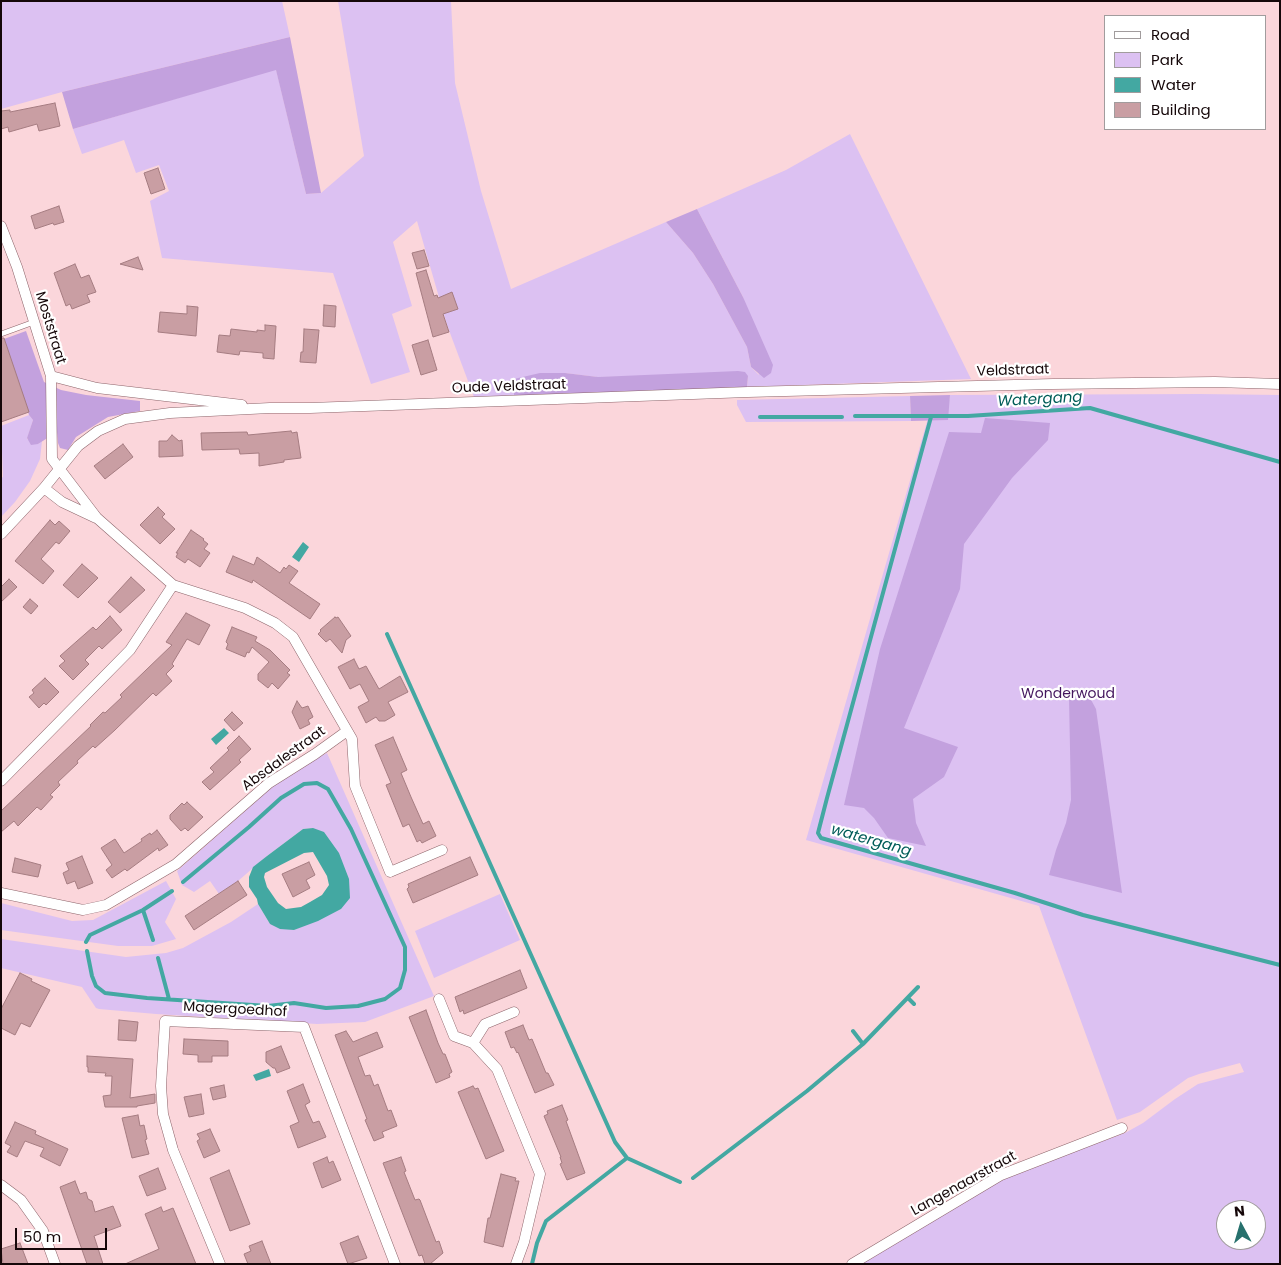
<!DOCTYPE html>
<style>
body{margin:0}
#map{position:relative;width:1281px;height:1265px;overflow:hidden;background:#fbd6db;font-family:Poppins,sans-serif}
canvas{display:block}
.frame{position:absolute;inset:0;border:2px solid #150709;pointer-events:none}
.legend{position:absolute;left:1104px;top:15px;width:162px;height:115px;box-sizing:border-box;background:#fff;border:1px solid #a19c9d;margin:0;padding:6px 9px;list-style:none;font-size:15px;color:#150709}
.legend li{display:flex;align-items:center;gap:10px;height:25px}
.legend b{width:25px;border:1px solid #a19c9d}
.north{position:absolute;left:1216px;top:1200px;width:50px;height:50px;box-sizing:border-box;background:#fff;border:1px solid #a19c9d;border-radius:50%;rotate:354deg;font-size:14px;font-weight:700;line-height:20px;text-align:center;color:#150709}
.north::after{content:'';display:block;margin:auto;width:18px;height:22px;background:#27716d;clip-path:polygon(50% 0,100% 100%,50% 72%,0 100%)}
.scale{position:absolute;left:15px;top:1228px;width:92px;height:22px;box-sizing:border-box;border:2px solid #150709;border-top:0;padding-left:6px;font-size:15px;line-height:18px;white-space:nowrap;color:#150709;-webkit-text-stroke:4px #fff;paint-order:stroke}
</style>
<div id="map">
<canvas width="1281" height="1265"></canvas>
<div class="frame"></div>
<ul class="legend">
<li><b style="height:6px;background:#fff"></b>Road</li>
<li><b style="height:14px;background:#dcc1f2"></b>Park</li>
<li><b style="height:14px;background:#43a8a2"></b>Water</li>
<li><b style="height:14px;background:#c99ea3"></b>Building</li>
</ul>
<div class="north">N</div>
<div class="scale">50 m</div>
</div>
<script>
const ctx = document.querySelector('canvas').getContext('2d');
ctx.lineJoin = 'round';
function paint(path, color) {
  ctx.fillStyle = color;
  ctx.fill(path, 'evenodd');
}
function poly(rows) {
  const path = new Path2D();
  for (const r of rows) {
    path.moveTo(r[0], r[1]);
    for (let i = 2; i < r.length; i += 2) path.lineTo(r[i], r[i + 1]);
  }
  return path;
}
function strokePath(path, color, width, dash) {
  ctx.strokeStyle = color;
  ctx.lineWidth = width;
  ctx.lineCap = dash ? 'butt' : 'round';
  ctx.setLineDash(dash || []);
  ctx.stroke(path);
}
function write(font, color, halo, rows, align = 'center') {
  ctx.font = font + ' Poppins,sans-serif';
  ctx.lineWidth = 4.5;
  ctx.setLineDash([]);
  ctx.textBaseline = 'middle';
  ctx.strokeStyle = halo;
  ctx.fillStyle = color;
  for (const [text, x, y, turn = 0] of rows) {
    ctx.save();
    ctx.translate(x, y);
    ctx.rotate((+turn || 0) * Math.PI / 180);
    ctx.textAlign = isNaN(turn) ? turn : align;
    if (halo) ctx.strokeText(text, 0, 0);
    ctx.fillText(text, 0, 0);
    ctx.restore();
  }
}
const green = poly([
 [1,1,282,1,290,37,62,92,1,109],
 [338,1,451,1,455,83,481,191,511,289,666,222,693,253,713,284,747,347,751,367,759,375,743,297,697,209,786,170,850,134,971,379,747,387,748,376,597,377,565,373,514,397,474,397,447,325,417,221,393,242,412,306,392,314,410,372,371,384,333,273,162,258,150,201,169,191,159,165,136,173,124,140,82,154,73,129,276,69,306,194,321,193,364,156],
 [1199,394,1280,395,1280,1264,860,1264,996,1183,1027,1169,1125,1133,1143,1123,1175,1099,1198,1084,1244,1072,1240,1063,1199,1074,1188,1078,1140,1112,1117,1120,1039,906,806,840,933,401,949,401,950,395],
 [1226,1210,1256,1210,1256,1240,1226,1240],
 [910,396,911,421,746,422,737,405,737,400],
 [29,415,33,420,27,439,38,444,42,441,40,459,30,481,15,502,1,517,1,478,3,477,1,426],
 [327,753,434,996,365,1022,317,1024,156,1014,99,1009,96,1008,82,987,1,968,1,939,126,957,166,953,183,948,231,922,258,904,270,924,294,930,341,909,313,828,303,829,267,856,238,881,219,894,210,881,194,892,182,885,177,871,279,781,301,766],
 [166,881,176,899,165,922,176,939,152,946,118,946,1,930,1,903,72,921,93,920],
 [500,894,520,940,434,978,415,931]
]);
const forest = poly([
 [290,37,321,193,306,194,276,70,73,129,62,92],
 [697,209,743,297,773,365,771,373,764,378,751,367,747,347,713,284,693,253,666,222],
 [26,331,44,382,61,390,86,395,140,401,140,411,108,417,76,437,68,450,60,448,58,443,57,432,38,444,31,445,27,438,33,420,29,415,4,339],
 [738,371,745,372,748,376,747,387,514,397,514,379,540,373,565,373,598,377],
 [950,395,948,420,911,421,910,396],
 [985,418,1050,423,1048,440,1012,478,964,544,960,589,904,728,958,747,944,777,913,799,916,823,926,846,888,838,874,818,864,808,844,805,880,649,949,432,981,433],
 [1075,693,1089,696,1096,709,1122,893,1049,875,1056,850,1066,823,1071,800,1069,697]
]);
const water = poly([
 [303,542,309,547,299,562,292,557],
 [224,728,229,733,216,745,211,739],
 [313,828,324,832,339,853,349,879,350,898,341,909,318,921,294,930,280,929,270,924,258,904,257,899,249,887,249,877,253,867,267,856,303,829],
 [313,852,327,876,329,885,322,895,310,902,301,907,286,909,278,903,267,887,264,877,265,873,304,853],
 [269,1069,271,1076,256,1081,253,1075]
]);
const stream = poly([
 [855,416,968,416,1090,408,1280,462],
 [760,417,842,417],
 [931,417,827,798,818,833,821,838,1015,893,1083,915,1280,965],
 [387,634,615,1142,627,1158],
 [143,910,153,940],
 [86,942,90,935,143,910,172,891],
 [87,951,92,976,96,986,105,993,147,998,268,1006,294,1003,326,1008,358,1006,385,999,400,988,405,970,405,947,351,829,328,789,317,783,304,784,281,798,249,827,183,882],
 [158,958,169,999],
 [908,998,914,1004],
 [853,1031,863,1044],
 [693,1178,807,1091,863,1044,918,987],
 [532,1264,537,1243,546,1221,627,1158,680,1182]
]);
const building = poly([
 [55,103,60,126,39,131,37,124,9,132,8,127,1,129,1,111,10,110,10,112,55,103],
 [158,168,165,189,151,194,144,173,158,168],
 [59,206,64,222,54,225,53,223,35,229,31,216,59,206],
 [424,250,429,266,417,269,412,253,424,250],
 [138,257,143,270,120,264,138,257],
 [75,264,81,278,89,275,96,292,87,295,90,302,72,309,70,304,66,306,54,273,75,264],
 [426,270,434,296,437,295,438,298,452,292,458,309,443,314,449,332,433,337,416,273,426,270],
 [324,305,336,306,335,327,323,326,324,305],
 [187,306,198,307,196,336,158,332,160,312,187,314,187,306],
 [265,325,276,326,274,359,263,358,263,353,240,351,239,355,217,352,219,335,230,336,231,329,257,332,257,330,265,331,265,325],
 [304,329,319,330,316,363,300,362,301,352,303,352,304,329],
 [1,338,4,338,29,412,1,422,1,338],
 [428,340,437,370,421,375,412,345,428,340],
 [291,431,292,433,297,432,301,458,284,460,284,462,259,466,259,453,240,454,239,449,202,450,201,433,247,432,248,435,291,431],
 [172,435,179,441,182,440,183,456,159,457,159,441,167,441,172,435],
 [123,444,133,457,105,479,94,466,123,444],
 [158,507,165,514,162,517,175,529,160,544,140,525,158,507],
 [50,520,55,525,59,521,70,531,59,544,56,542,41,559,54,571,43,584,15,561,50,520],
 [191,530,204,539,203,540,208,544,204,549,210,553,200,567,188,559,185,563,176,557,178,553,176,553,191,530],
 [233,556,254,565,257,557,280,573,284,567,286,569,289,565,298,571,289,583,320,604,310,619,253,580,252,583,226,572,233,556],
 [82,564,98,578,78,598,63,585,82,564],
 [131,577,145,590,120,613,108,602,131,577],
 [9,579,17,587,1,602,1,587,9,579],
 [30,599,38,606,31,614,23,607,30,599],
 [186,613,210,625,199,645,187,639,172,664,174,666,166,674,172,681,156,696,153,693,115,730,95,748,93,746,77,761,78,763,58,782,60,785,50,795,53,797,41,810,37,807,18,826,14,821,1,832,1,811,91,726,90,725,103,712,105,713,122,697,120,695,172,645,166,642,186,613],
 [110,616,122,630,102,649,99,646,85,660,89,664,73,680,59,666,65,661,60,656,93,627,96,630,110,616],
 [335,617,336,618,338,617,351,636,346,640,342,653,330,639,326,642,318,634,321,631,320,630,335,617],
 [232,627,257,637,255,641,270,650,290,670,287,673,290,675,278,689,272,683,268,688,258,680,258,674,269,662,252,647,249,653,247,652,245,657,226,649,228,644,226,642,232,627],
 [354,659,359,669,366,666,379,689,400,676,408,692,388,702,395,715,385,721,379,721,376,717,366,723,358,707,369,701,360,684,350,689,338,667,354,659],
 [45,678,59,692,46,705,44,703,39,708,29,697,34,693,32,690,45,678],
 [297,701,302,708,308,706,313,717,308,720,310,724,300,729,292,712,297,701],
 [232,712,243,723,234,731,224,720,232,712],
 [239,736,251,749,239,760,241,762,210,790,202,782,214,772,210,768,229,750,227,748,239,736],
 [393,737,407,770,401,773,411,797,423,824,429,821,436,836,422,843,420,840,417,842,409,824,403,827,386,785,391,783,375,745,393,737],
 [187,802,203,817,188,831,185,828,181,831,170,819,170,815,182,803,184,805,187,802],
 [157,830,168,845,159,851,158,848,127,871,125,869,112,878,106,870,112,865,101,848,115,839,124,853,142,841,141,839,150,833,151,835,157,830],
 [82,856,93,883,78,889,75,881,67,884,63,873,69,870,66,863,82,856],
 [470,857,478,875,413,903,407,889,409,887,408,884,470,857],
 [15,858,41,865,38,877,12,872,15,858],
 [309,862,315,875,306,880,310,888,293,897,282,874,309,862],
 [238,881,247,895,194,930,185,916,238,881],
 [520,970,527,988,464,1014,463,1010,460,1012,455,997,520,970],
 [20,973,32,979,31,981,50,990,30,1027,21,1023,15,1035,1,1028,1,1009,20,973],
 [426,1010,438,1043,443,1054,445,1054,452,1072,449,1074,450,1077,436,1083,409,1017,426,1010],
 [119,1020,138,1022,136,1041,118,1040,119,1020],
 [523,1025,529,1040,532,1039,546,1073,548,1073,554,1085,535,1093,518,1052,517,1053,514,1047,511,1048,505,1032,523,1025],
 [346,1031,353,1042,377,1032,383,1047,358,1057,365,1076,370,1075,374,1086,378,1084,388,1111,391,1110,397,1126,382,1132,384,1137,374,1141,365,1120,367,1119,335,1035,346,1031],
 [184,1039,228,1041,228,1056,212,1056,212,1062,198,1062,198,1055,183,1054,184,1039],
 [281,1046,290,1068,277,1073,275,1068,273,1068,266,1062,266,1052,281,1046],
 [87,1056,133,1059,130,1098,155,1094,155,1103,137,1106,137,1107,105,1107,103,1096,111,1095,112,1076,105,1076,106,1073,88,1072,88,1067,87,1067,87,1056],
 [303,1084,310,1102,305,1105,313,1123,319,1121,326,1137,298,1148,290,1126,299,1122,287,1091,303,1084],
 [224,1085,226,1097,213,1100,210,1088,224,1085],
 [473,1086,475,1089,478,1088,504,1151,486,1159,458,1092,473,1086],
 [201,1094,204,1114,189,1117,184,1097,201,1094],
 [562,1105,568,1120,566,1121,585,1173,567,1180,560,1164,562,1163,560,1157,561,1157,544,1116,548,1114,547,1111,562,1105],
 [138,1115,140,1126,144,1125,147,1139,145,1140,149,1154,132,1158,122,1118,138,1115],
 [15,1122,36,1131,35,1134,68,1149,60,1166,40,1156,44,1148,25,1141,17,1157,7,1152,11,1146,5,1143,15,1122],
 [210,1129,220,1151,204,1158,197,1141,200,1139,197,1134,210,1129],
 [327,1157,329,1163,333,1161,341,1180,322,1188,313,1163,327,1157],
 [401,1157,406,1171,404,1172,415,1200,419,1199,420,1200,436,1242,439,1241,443,1253,430,1264,425,1264,422,1255,419,1256,383,1163,401,1157],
 [158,1168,166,1189,147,1196,139,1176,158,1168],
 [229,1170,250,1224,230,1231,210,1178,229,1170],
 [501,1174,516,1178,515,1181,519,1181,503,1247,484,1242,488,1218,490,1218,501,1174],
 [75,1181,80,1194,86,1192,88,1199,92,1201,95,1212,113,1206,121,1226,94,1236,103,1264,87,1264,60,1187,75,1181],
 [161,1207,163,1212,173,1208,196,1264,125,1264,159,1249,145,1214,161,1207],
 [358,1236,367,1258,348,1264,340,1243,358,1236],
 [262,1241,271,1264,248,1264,244,1254,251,1251,249,1246,262,1241],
 [20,1243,28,1264,3,1264,1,1249,20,1243]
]);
const lane = poly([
 [1,334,34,322]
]);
const street = poly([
 [1,226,17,267,51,376,52,459,97,518,173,585,245,608,275,623,293,637,352,739,355,786,390,872,442,850],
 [51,376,97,388,242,405],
 [44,488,62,502,96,518],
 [1,534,44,488,78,446,98,431,125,419,170,413,270,408,310,408,748,392,1053,384,1215,382,1280,384],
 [1,781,130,650,173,585],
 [1,893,83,910,106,905,176,864,269,783,315,754,347,731],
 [439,999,454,1036,473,1043,497,1069,540,1174,524,1242,516,1264],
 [473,1043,485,1024,514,1012],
 [1,1185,21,1200,43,1231,55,1264],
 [220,1264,173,1150,163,1114,161,1086,165,1021,304,1027,395,1264],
 [852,1264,1001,1175,1122,1128]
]);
const streetNames = [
 ["Moststraat",50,328,73],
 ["Veldstraat",1013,371,-2],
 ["Oude Veldstraat",509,387,-2],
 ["Absdalestraat",284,759,-36],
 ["Magergoedhof",235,1010,3],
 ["Langenaarstraat",964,1184,-29]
];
const parkNames = [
 ["Wonderwoud",1068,694]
];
const waterNames = [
 ["Watergang",1040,400,-3],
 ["watergang",871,841,16]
];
paint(green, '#dcc1f2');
paint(forest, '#c3a1de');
paint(water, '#43a8a2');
strokePath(stream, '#43a8a2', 4);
paint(building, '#c99ea3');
strokePath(building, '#a57c81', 1);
strokePath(lane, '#8d656b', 6);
strokePath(street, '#8d656b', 11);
strokePath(lane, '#fff', 5);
strokePath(street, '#fff', 10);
write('14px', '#150709', '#fff', streetNames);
write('14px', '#43155d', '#fff', parkNames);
write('italic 15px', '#005c58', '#fff', waterNames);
</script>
